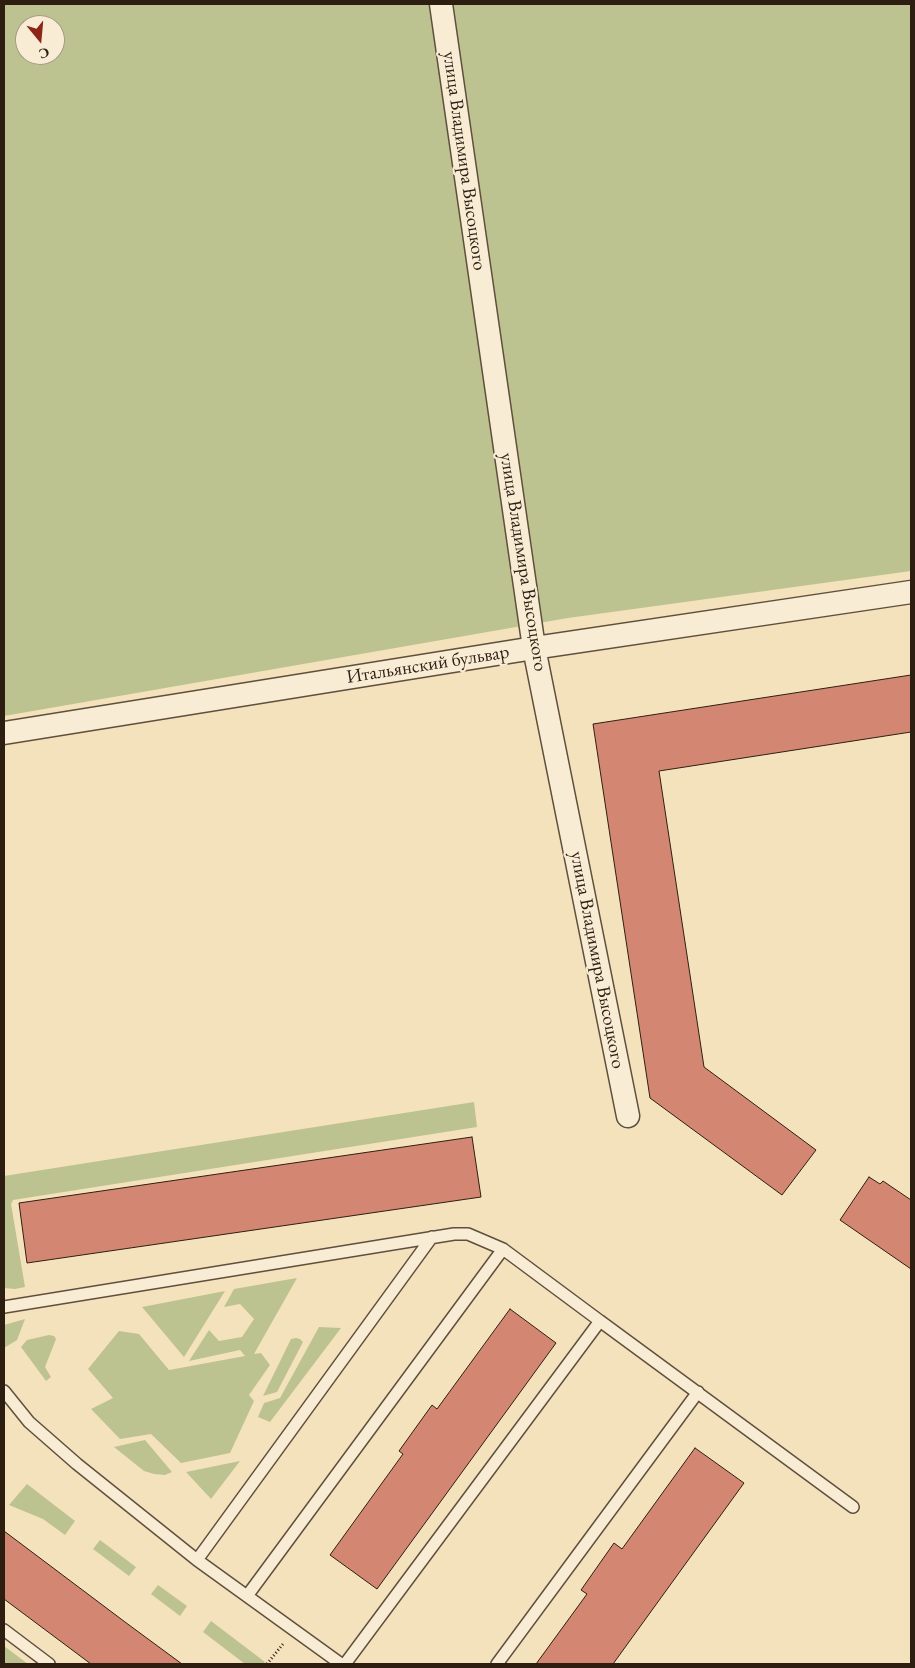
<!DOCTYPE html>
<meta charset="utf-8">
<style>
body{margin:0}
#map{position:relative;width:915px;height:1668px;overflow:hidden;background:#f4e2bd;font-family:"EB Garamond",serif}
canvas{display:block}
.frame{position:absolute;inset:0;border:5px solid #2e1e12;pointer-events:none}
.north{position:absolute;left:15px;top:15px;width:50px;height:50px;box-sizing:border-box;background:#f8ecd4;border:1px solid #a79a86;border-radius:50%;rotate:163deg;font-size:14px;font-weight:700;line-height:20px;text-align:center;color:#2e1e12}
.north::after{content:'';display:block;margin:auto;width:18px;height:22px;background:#8f2418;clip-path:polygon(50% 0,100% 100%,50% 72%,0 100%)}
</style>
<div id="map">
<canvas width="915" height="1668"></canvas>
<div class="frame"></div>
<div class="north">С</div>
</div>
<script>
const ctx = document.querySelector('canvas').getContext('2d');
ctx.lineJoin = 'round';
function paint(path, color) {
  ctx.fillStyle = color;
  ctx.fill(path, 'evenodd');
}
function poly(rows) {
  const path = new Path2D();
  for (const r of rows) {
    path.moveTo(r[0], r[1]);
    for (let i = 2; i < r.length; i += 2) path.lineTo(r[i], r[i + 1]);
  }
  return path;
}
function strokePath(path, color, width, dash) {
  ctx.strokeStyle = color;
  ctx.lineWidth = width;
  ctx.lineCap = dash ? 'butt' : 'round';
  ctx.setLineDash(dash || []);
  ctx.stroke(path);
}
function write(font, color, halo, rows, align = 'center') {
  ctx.font = font + ' "EB Garamond",serif';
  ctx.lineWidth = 4.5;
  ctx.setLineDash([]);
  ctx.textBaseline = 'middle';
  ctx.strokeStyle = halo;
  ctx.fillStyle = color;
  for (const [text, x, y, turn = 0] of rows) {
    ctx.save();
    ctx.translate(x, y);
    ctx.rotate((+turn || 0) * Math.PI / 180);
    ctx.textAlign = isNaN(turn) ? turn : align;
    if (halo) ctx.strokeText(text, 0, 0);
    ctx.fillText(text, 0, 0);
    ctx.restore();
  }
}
const green = poly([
 [4,4,911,4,911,571,568,618,4,716],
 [25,25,55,25,55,55,25,55],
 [474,1102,477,1127,13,1200,11,1204,25,1287,15,1289,4,1288,4,1176],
 [297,1278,254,1354,261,1353,270,1365,249,1395,254,1401,230,1453,181,1463,151,1434,120,1439,91,1409,113,1398,88,1369,119,1331,139,1334,169,1370,245,1356,240,1350,189,1361,209,1330,219,1341,242,1337,254,1319,240,1304,224,1307,234,1289],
 [225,1291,184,1357,142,1307],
 [25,1319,17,1340,4,1348,4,1325],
 [319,1327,341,1328,270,1422,258,1417,264,1403,280,1398],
 [49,1335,54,1336,56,1339,45,1367,51,1377,46,1381,21,1347,27,1340],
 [296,1338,300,1339,303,1342,277,1392,263,1396,291,1339],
 [145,1440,172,1472,165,1475,154,1474,144,1471,114,1447],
 [240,1461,211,1499,186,1472],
 [27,1484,75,1521,65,1535,43,1519,9,1505],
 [100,1540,136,1567,129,1576,93,1549],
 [158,1585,187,1606,180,1616,151,1594],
 [211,1621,265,1662,263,1664,245,1664,203,1632],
 [4,1646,28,1664,4,1664]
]);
const building = poly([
 [911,675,911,732,659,771,704,1067,816,1150,782,1195,650,1098,593,724,911,675],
 [472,1137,481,1197,27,1263,19,1203,472,1137],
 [869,1177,880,1184,883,1181,911,1200,911,1269,840,1220,869,1177],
 [510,1309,556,1343,377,1589,330,1555,403,1454,399,1451,432,1405,437,1409,510,1309],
 [695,1448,744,1483,613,1664,536,1664,587,1594,581,1590,614,1543,622,1549,695,1448],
 [4,1531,125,1622,182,1664,91,1664,4,1599,4,1531]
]);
const path = poly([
 [267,1664,283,1644]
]);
const service = poly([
 [4,1307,454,1234,468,1234,503,1249,600,1321,345,1664],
 [600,1321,853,1507],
 [4,1391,29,1422,77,1464,197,1560,341,1664],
 [197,1560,432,1237],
 [247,1596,503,1249],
 [4,1630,49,1664],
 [497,1664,698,1392]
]);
const minor = poly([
 [441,4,534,648,628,1116],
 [4,733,534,648,911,592]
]);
const streetNames = [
 ["улица Владимира Высоцкого",464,161,82],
 ["улица Владимира Высоцкого",523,562,81],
 ["Итальянский бульвар",428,665,-9],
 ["улица Владимира Высоцкого",597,960,79]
];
paint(green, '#bcc390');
paint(building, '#d38772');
strokePath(building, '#2e1e12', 1);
strokePath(service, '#604f3d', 14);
strokePath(minor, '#604f3d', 25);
strokePath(path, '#2e1e12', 3, [1, 2.5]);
strokePath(service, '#f8ecd4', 11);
strokePath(minor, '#f8ecd4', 22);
write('19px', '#2e1e12', '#f8ecd4', streetNames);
</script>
